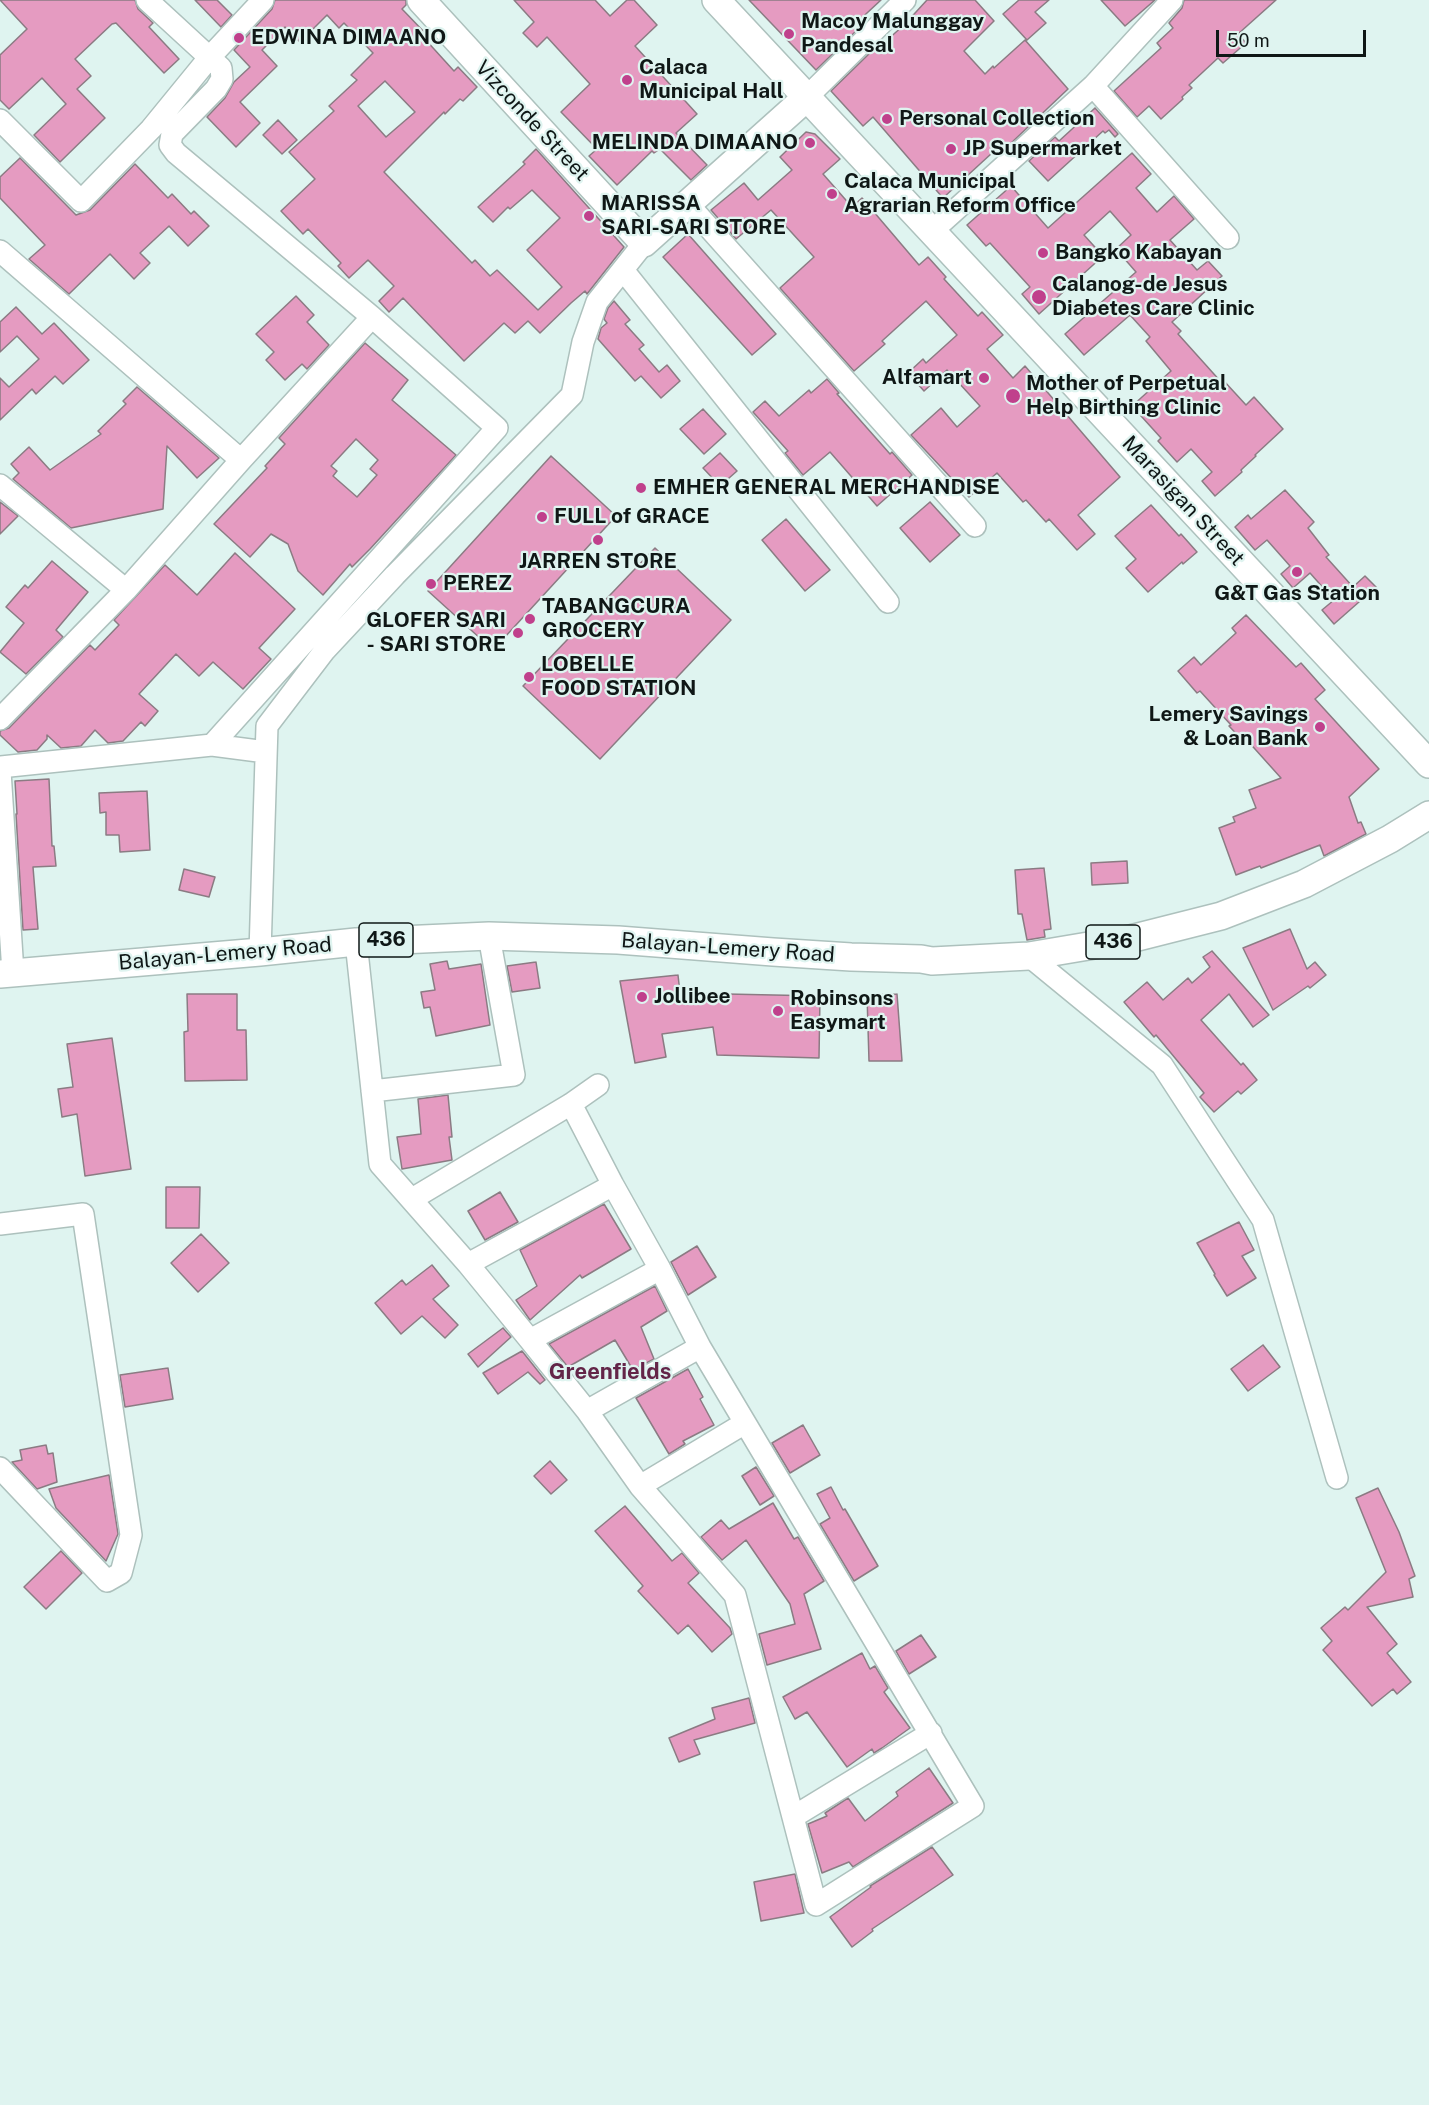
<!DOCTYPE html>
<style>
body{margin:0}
#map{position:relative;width:1429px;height:2105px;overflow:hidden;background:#dff4f0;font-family:"Public Sans",sans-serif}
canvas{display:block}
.scale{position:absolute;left:1216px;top:30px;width:150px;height:27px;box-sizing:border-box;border:3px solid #0f1716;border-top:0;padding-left:8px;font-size:18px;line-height:21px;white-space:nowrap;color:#0f1716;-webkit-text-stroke:4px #dff4f0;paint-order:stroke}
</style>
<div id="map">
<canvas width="1429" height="2105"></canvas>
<div class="scale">50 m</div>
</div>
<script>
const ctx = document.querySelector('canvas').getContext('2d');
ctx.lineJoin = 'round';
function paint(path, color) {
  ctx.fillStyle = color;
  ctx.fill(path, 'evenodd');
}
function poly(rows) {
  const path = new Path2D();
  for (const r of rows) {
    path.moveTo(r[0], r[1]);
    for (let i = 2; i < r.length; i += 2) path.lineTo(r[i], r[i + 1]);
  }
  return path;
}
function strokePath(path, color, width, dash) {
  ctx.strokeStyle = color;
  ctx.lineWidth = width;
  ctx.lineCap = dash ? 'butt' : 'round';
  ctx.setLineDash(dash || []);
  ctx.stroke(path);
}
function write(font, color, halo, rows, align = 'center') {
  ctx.font = font + ' "Public Sans",sans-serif';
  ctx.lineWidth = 4.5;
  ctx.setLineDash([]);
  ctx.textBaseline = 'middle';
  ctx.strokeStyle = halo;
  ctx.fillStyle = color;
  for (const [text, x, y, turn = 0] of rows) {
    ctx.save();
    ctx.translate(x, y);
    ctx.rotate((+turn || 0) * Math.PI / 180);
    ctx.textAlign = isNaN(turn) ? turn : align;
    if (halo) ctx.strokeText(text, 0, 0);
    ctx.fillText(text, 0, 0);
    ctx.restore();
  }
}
const building = poly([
 [0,0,135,0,138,9,153,23,149,27,179,59,164,73,116,23,112,24,75,59,91,76,77,89,105,118,60,162,34,135,66,104,42,78,9,109,0,100,0,55,27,29,0,0],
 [195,0,217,0,232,15,221,27,195,0],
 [275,0,406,0,406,5,402,9,427,35,424,38,454,71,458,67,477,87,463,101,460,99,445,114,444,112,384,172,472,263,475,260,490,276,497,270,538,310,562,287,527,250,560,218,532,190,510,209,508,207,493,222,478,207,525,164,523,162,536,149,624,247,587,294,585,291,571,303,540,333,528,321,515,333,504,323,464,361,403,298,389,312,379,301,394,286,368,260,349,278,338,266,341,263,308,229,303,234,281,211,315,179,289,152,334,111,329,106,357,80,351,75,373,53,344,23,339,28,327,15,300,42,285,27,262,50,277,66,240,102,260,123,236,147,207,117,225,98,234,82,250,67,234,50,272,9,275,0],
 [385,81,415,112,386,137,358,106,385,81],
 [514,0,595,0,610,16,627,0,634,0,657,25,635,46,697,114,676,133,707,165,691,180,660,149,654,153,652,151,617,185,589,156,597,149,561,112,590,84,547,37,537,47,523,33,534,22,514,0],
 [749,0,881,0,853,26,857,30,816,70,749,0],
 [927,0,975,0,994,21,964,51,985,74,993,66,994,68,1025,40,1068,89,1008,146,1004,142,943,198,873,117,863,126,831,91,874,49,875,51,905,24,927,0],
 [1019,0,1049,0,1035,12,1046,23,1027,40,1003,14,1019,0],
 [1101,0,1155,0,1125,26,1101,0],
 [1184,0,1276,0,1238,34,1246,43,1223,63,1218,58,1189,85,1192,88,1182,97,1183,99,1161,119,1149,106,1137,117,1114,91,1161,48,1157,43,1173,28,1169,23,1182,8,1184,0],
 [1095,108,1118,134,1115,137,1109,130,1105,133,1103,131,1048,181,1029,161,1055,137,1059,141,1095,108],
 [278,120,297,140,282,154,263,135,278,120],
 [806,132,815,134,840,159,823,174,852,207,862,198,919,265,928,257,946,277,944,279,978,316,982,312,1003,335,987,349,1013,378,1025,366,1120,477,1078,515,1095,534,1077,550,1049,519,1046,522,1026,500,1023,502,997,473,969,497,911,435,941,408,957,427,980,406,947,370,924,391,908,373,923,359,926,363,957,335,926,301,882,341,885,344,854,371,780,288,814,257,771,210,736,239,711,210,744,183,758,200,792,170,780,157,806,132],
 [1132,153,1151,174,1136,188,1157,212,1174,196,1194,219,1170,240,1197,270,1208,261,1222,276,1172,322,1181,331,1178,334,1222,383,1224,381,1246,405,1254,397,1283,429,1255,455,1256,456,1241,470,1242,472,1215,496,1202,481,1212,472,1191,449,1177,462,1158,441,1161,438,1132,406,1171,371,1146,341,1150,337,1130,315,1084,355,1065,334,1136,272,1116,249,1131,235,1110,211,1084,235,1103,256,1039,314,1022,294,1030,287,990,243,986,246,967,225,1011,186,1048,228,1132,153],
 [20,158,76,215,90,210,135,164,168,198,172,194,191,214,194,211,209,226,188,246,169,226,140,253,150,263,134,279,110,254,69,294,29,259,45,245,0,198,0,177,20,158],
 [688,234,776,334,752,355,663,257,688,234],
 [296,296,314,315,307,322,329,345,307,369,302,364,285,380,266,360,274,352,256,334,296,296],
 [614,301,630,320,625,324,644,345,639,349,659,372,667,365,680,381,661,398,641,376,635,381,598,339,601,328,607,323,604,319,608,308,614,301],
 [16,307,42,334,54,323,89,360,63,384,55,376,36,394,32,389,0,420,0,378,9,387,39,359,17,336,0,352,0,322,16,307],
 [365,343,408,380,392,400,456,455,370,549,352,567,350,564,323,595,298,571,288,544,271,534,250,557,214,524,267,468,265,466,285,444,279,438,365,343],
 [356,439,378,460,370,469,377,475,357,497,333,476,337,471,331,466,356,439],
 [827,379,839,393,837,394,890,454,892,452,912,475,877,506,830,452,803,475,785,453,788,451,753,412,765,401,779,416,809,390,811,393,827,379],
 [137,387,219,458,197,478,167,446,163,509,71,528,13,479,19,473,11,464,29,447,50,470,101,434,98,431,126,404,123,401,137,387],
 [703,409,726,434,704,454,680,429,703,409],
 [720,453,737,471,720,486,703,468,720,453],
 [551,456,616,516,493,650,428,591,551,456],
 [1285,490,1314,522,1308,528,1329,555,1326,557,1353,587,1365,576,1376,587,1334,624,1322,610,1334,600,1310,573,1293,588,1281,574,1290,566,1267,540,1255,550,1235,527,1248,515,1251,519,1285,490],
 [0,502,18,516,0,534,0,502],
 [930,502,960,535,930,562,900,528,930,502],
 [1151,505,1179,536,1181,534,1197,552,1183,564,1182,562,1148,592,1126,568,1136,559,1115,536,1151,505],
 [786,519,830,570,805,591,762,540,786,519],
 [655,548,731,620,600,759,523,686,655,548],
 [235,553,295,609,259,648,271,659,243,689,213,662,199,676,176,654,139,694,158,711,145,726,141,722,123,741,108,743,95,730,81,746,61,748,47,735,47,739,37,750,18,752,0,735,0,731,9,728,90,645,95,650,119,625,114,620,165,565,197,595,235,553],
 [52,561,88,592,56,630,63,637,26,674,0,652,24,623,6,607,25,585,28,588,52,561],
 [1246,615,1296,667,1301,663,1325,690,1315,699,1379,769,1349,797,1358,823,1361,822,1366,834,1324,856,1320,845,1261,868,1260,866,1236,875,1219,828,1235,822,1233,817,1256,808,1249,790,1281,778,1246,739,1243,741,1229,726,1231,725,1200,691,1197,693,1178,671,1194,657,1201,665,1236,633,1232,628,1246,615],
 [49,779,52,846,54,846,56,866,33,867,38,929,23,930,16,814,17,814,15,781,49,779],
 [147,791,150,850,120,852,119,835,106,835,106,812,100,813,99,793,147,791],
 [1127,861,1128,883,1092,885,1091,863,1127,861],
 [1044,868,1051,929,1044,930,1045,937,1027,940,1022,914,1018,914,1015,870,1044,868],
 [184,869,215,877,209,897,179,890,184,869],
 [1290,929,1307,969,1315,962,1326,975,1310,988,1308,986,1273,1010,1243,948,1290,929],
 [1212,951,1269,1015,1253,1027,1229,994,1201,1020,1241,1065,1243,1063,1257,1080,1241,1094,1238,1091,1214,1112,1200,1097,1204,1093,1156,1035,1154,1037,1124,1002,1147,982,1163,1000,1188,978,1192,983,1210,967,1203,957,1212,951],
 [447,961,449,969,481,964,490,1025,436,1036,430,1007,424,1008,421,992,435,990,430,964,447,961],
 [536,962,540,988,512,992,507,966,536,962],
 [678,975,680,993,820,996,819,1058,717,1055,713,1027,662,1034,666,1057,635,1063,620,981,678,975],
 [187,994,237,994,237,1030,246,1030,247,1080,185,1081,184,1032,188,1031,187,994],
 [897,994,902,1061,869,1061,867,995,897,994],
 [112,1038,131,1169,85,1176,77,1114,62,1117,58,1089,73,1087,67,1044,112,1038],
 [448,1095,452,1137,449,1137,452,1160,402,1169,397,1137,421,1134,418,1099,448,1095],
 [166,1187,200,1187,199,1228,166,1228,166,1187],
 [500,1192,518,1222,485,1240,468,1211,500,1192],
 [604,1204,631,1249,582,1278,580,1275,530,1320,516,1300,537,1286,520,1250,604,1204],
 [1239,1222,1254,1250,1242,1256,1256,1278,1227,1296,1214,1275,1215,1274,1197,1243,1239,1222],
 [201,1234,229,1263,198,1292,171,1263,201,1234],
 [697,1246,716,1277,688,1295,671,1262,697,1246],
 [432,1265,449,1286,433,1299,458,1325,445,1338,422,1316,401,1334,375,1303,402,1280,406,1285,432,1265],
 [655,1286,667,1311,641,1327,654,1359,633,1370,615,1340,568,1367,549,1344,655,1286],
 [503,1328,511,1337,478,1367,468,1354,503,1328],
 [1263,1345,1280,1367,1248,1391,1231,1369,1263,1345],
 [522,1351,545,1380,540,1384,528,1372,498,1394,483,1373,522,1351],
 [168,1368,173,1399,125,1407,120,1375,168,1368],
 [688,1369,703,1397,700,1399,714,1425,683,1441,685,1444,669,1454,636,1398,688,1369],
 [803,1425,820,1455,790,1473,772,1443,803,1425],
 [46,1445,48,1454,53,1453,57,1482,37,1489,12,1462,22,1460,20,1450,46,1445],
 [550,1461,567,1480,551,1494,534,1476,550,1461],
 [756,1467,774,1496,760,1505,742,1476,756,1467],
 [109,1475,118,1534,106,1561,56,1508,49,1489,109,1475],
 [831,1487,843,1510,845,1509,878,1566,854,1581,820,1524,830,1518,817,1494,831,1487],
 [1378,1488,1399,1532,1415,1576,1409,1579,1413,1597,1367,1607,1397,1644,1387,1653,1411,1682,1397,1694,1393,1689,1372,1706,1323,1650,1332,1641,1321,1628,1345,1607,1348,1610,1386,1572,1356,1498,1378,1488],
 [773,1503,794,1539,798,1537,824,1581,804,1594,821,1649,767,1665,759,1634,795,1624,790,1604,746,1540,722,1560,701,1537,721,1520,729,1529,773,1503],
 [625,1506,672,1561,682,1553,699,1573,688,1583,730,1628,732,1634,712,1652,688,1625,678,1634,638,1591,643,1586,595,1531,625,1506],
 [61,1551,82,1573,46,1609,24,1587,61,1551],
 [921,1635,936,1657,909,1674,896,1651,921,1635],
 [862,1653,870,1669,875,1666,888,1688,884,1692,910,1728,882,1748,874,1753,872,1749,847,1767,807,1712,795,1719,783,1697,862,1653],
 [749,1698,755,1723,694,1740,700,1754,679,1762,669,1738,715,1719,712,1708,749,1698],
 [929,1768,953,1803,853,1867,849,1862,822,1873,808,1824,827,1816,825,1813,848,1798,865,1821,898,1796,896,1792,929,1768],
 [932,1847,953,1875,872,1929,873,1931,852,1947,830,1917,871,1887,870,1886,932,1847],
 [795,1874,804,1913,761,1921,754,1882,795,1874]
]);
const minor = poly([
 [147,0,221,68,222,79,216,89,172,134,170,145,176,153,372,317,497,428,212,745],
 [1093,86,1172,0],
 [806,98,905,0],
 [0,120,81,201,151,129,209,58,263,0],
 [687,203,975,526],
 [931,232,1093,86,1228,238],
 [0,251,241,460],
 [623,270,888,602],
 [0,485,126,590],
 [0,719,126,590,241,460,372,317],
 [0,767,212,745,266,752],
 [0,771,13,973],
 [356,942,380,1164,468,1264,530,1340,587,1411,640,1486,735,1595,816,1905,973,1806,700,1347,660,1269,613,1185,571,1104],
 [260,952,267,726,325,650,395,575,572,395,583,342,597,302,644,243],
 [1029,956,1162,1065,1263,1220,1337,1478],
 [372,1091,514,1075,489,936],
 [412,1199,571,1104,598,1085],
 [0,1224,83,1214,131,1535,121,1573,107,1581,0,1468],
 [468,1264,613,1185],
 [530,1340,660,1269],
 [587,1411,700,1347],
 [640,1486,745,1423],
 [793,1817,931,1733]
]);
const major = poly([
 [421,0,644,243,806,98],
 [716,0,1429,764],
 [0,974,260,952,356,942,489,936,618,940,773,952,851,957,921,959,932,961,1029,956,1130,939,1221,916,1304,884,1390,839,1429,815]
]);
const markers = [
 [789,34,6,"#c0408c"],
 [239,38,6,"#c0408c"],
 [627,80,6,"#c0408c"],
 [887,119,6,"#c0408c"],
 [810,143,6,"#c0408c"],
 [951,149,6,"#c0408c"],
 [832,194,6,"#c0408c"],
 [589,216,6,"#c0408c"],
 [1043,253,6,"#c0408c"],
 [1039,297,8,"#c0408c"],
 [984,378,6,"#c0408c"],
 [1013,396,8,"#c0408c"],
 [641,488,6,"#c0408c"],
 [542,517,6,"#c0408c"],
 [598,540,6,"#c0408c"],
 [1297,572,6,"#c0408c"],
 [431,584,6,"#c0408c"],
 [530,619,6,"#c0408c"],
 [518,633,6,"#c0408c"],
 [529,677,6,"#c0408c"],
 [1320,727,6,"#c0408c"],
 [642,997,6,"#c0408c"],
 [778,1011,6,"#c0408c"]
];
const shields = [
 [386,940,54],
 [1113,942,54]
];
const shieldNames = [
 ["436",386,940],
 ["436",1113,942]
];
const poiNames = [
 ["Macoy Malunggay",801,22],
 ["Pandesal",801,46],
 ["EDWINA DIMAANO",251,38],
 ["Calaca",639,68],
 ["Municipal Hall",639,92],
 ["Personal Collection",899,119],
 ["MELINDA DIMAANO",798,143,"right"],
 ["JP Supermarket",963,149],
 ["Calaca Municipal",844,182],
 ["Agrarian Reform Office",844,206],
 ["MARISSA",601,204],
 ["SARI-SARI STORE",601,228],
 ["Bangko Kabayan",1055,253],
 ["Calanog-de Jesus",1052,285],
 ["Diabetes Care Clinic",1052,309],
 ["Alfamart",972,378,"right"],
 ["Mother of Perpetual",1026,384],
 ["Help Birthing Clinic",1026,408],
 ["EMHER GENERAL MERCHANDISE",653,488],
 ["FULL of GRACE",554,517],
 ["JARREN STORE",598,562,"center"],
 ["PEREZ",443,584],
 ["G&T Gas Station",1297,594,"center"],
 ["TABANGCURA",542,607],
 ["GROCERY",542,631],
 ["GLOFER SARI",506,621,"right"],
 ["- SARI STORE",506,645,"right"],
 ["LOBELLE",541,665],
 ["FOOD STATION",541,689],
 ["Lemery Savings",1308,715,"right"],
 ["& Loan Bank",1308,739,"right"],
 ["Jollibee",654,997],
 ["Robinsons",790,999],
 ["Easymart",790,1023]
];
const streetNames = [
 ["Vizconde Street",532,121,47],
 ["Marasigan Street",1183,501,47],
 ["Balayan-Lemery Road",728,948,4],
 ["Balayan-Lemery Road",225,954,-5]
];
const neighbourhoodNames = [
 ["Greenfields",610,1372]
];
paint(building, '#e59bc1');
strokePath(building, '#8b7b83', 1.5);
strokePath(minor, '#adc1bd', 24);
strokePath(major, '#adc1bd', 30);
strokePath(minor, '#fff', 21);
strokePath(major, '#fff', 27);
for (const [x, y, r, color] of markers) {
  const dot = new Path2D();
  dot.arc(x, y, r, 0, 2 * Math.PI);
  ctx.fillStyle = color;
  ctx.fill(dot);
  strokePath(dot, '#dff4f0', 2);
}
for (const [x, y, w] of shields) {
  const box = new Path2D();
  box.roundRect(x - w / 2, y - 17, w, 34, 4.5);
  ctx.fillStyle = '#dff4f0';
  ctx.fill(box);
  strokePath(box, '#0f1716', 1.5);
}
write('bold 20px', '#0f1716', null, shieldNames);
write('bold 21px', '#0f1716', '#dff4f0', poiNames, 'left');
write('21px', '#0f1716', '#dff4f0', streetNames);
write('bold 22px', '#632548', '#dff4f0', neighbourhoodNames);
</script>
